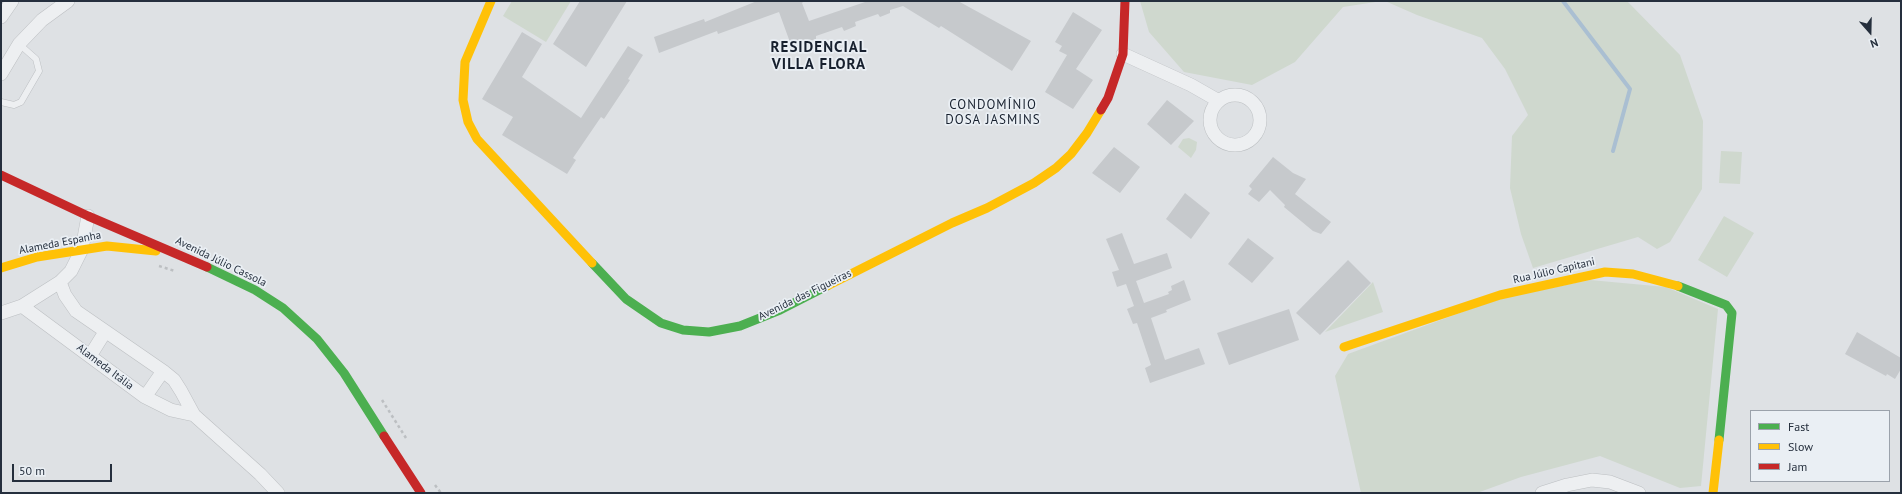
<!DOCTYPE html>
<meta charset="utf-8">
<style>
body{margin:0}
#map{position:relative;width:1902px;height:494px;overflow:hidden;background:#dee1e4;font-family:"PT Sans",sans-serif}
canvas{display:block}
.frame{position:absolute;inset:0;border:2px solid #252f3d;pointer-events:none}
.legend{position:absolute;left:1750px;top:410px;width:140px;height:72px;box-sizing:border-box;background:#eaeff4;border:1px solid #9ba2ab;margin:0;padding:5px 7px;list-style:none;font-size:12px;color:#252f3d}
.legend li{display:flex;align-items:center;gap:8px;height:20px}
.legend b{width:20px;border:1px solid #9ba2ab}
.north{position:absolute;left:1850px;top:12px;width:40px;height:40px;-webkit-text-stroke:3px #eaeff4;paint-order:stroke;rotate:160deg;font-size:11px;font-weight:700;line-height:16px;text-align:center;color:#252f3d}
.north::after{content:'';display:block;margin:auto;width:14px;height:18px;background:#252f3d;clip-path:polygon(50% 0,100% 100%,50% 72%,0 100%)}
.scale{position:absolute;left:12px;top:464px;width:100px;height:18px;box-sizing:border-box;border:2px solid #252f3d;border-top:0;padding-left:5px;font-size:12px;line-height:14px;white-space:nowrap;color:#252f3d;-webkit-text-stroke:3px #eaeff4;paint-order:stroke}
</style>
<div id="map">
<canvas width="1902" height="494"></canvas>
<div class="frame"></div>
<ul class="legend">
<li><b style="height:5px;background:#4caf50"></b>Fast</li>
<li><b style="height:5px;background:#ffc107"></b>Slow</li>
<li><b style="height:5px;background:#c62828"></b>Jam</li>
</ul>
<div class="north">N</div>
<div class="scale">50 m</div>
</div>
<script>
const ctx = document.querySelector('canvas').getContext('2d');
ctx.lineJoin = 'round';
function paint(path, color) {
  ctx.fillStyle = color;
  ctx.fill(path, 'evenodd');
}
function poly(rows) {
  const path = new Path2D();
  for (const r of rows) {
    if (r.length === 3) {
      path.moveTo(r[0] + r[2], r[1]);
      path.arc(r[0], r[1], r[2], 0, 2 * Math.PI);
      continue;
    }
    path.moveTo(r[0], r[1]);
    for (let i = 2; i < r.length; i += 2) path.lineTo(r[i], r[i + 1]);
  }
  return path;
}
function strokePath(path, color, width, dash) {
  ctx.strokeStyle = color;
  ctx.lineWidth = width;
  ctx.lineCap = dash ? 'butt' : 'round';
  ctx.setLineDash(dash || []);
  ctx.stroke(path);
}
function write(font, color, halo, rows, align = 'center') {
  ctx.font = font + ' "PT Sans",sans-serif';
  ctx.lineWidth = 3.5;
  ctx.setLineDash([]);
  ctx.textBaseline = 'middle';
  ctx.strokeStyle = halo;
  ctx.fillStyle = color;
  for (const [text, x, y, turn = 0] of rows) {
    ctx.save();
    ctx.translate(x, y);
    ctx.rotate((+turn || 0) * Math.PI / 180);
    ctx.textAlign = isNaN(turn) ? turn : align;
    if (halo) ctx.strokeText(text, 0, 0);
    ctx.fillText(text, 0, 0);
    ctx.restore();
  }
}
const green = poly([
 [512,1,571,1,546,42,503,16],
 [1140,1,1382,1,1343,7,1295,62,1252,85,1184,72,1149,32],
 [1385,1,1627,1,1680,55,1703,121,1702,189,1670,242,1657,249,1638,237,1533,268,1521,234,1510,188,1512,136,1528,115,1505,69,1482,38,1417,15],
 [1189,138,1197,142,1196,150,1191,158,1178,147,1183,139],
 [1721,151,1742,152,1740,184,1719,183],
 [1724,216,1754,233,1727,277,1698,260],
 [1590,280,1666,287,1718,309,1701,486,1680,488,1600,456,1521,477,1477,493,1361,493,1335,376,1348,354,1498,299],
 [1373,282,1383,312,1325,332]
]);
const stream = poly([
 [1563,1,1630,89,1613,151]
]);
const building = poly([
 [580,1,627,1,586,67,553,44],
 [757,1,804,1,802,3,809,21,868,1,958,1,1031,41,1012,71,941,26,939,28,903,6,890,10,890,13,880,17,878,14,855,22,856,26,844,31,842,27,816,36,816,39,806,42,804,40,791,45,779,12,718,34,717,31,659,53,654,37,704,19,705,22],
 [1073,12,1102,30,1076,69,1093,80,1073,109,1045,92,1067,55,1059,51,1062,46,1055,42],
 [522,32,542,44,522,77,581,118,628,46,643,55,628,79,630,80,604,119,601,117,573,158,576,160,567,174,502,135,513,117,482,99],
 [1167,100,1194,121,1171,145,1147,124],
 [1114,147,1140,167,1120,193,1092,173],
 [1273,157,1293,173,1306,179,1295,194,1331,222,1321,234,1313,231,1284,207,1285,205,1270,190,1259,202,1248,194,1252,189,1249,186],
 [1185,193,1210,213,1191,239,1166,219],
 [1122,233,1134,264,1167,253,1172,268,1136,281,1144,303,1169,294,1168,292,1172,290,1171,286,1184,280,1191,300,1166,310,1167,312,1151,318,1165,360,1199,348,1205,364,1150,383,1145,368,1151,365,1137,323,1133,324,1127,309,1134,306,1126,284,1117,287,1112,272,1119,270,1106,239],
 [1248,238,1274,258,1252,283,1228,264],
 [1348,260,1371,283,1320,335,1296,313],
 [1289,309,1299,340,1229,365,1217,333],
 [1857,332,1901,358,1901,369,1895,379,1887,374,1886,376,1845,354]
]);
const path = poly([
 [159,266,175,271],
 [382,400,406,438],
 [435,485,441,493]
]);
const lane = poly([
 [1,102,14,105,21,102,39,71,36,59,19,44]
]);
const street = poly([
 [1,17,12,1],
 [1123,54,1191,85,1219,101],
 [1,74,19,44,42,20,68,1],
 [1235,120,25],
 [22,306,145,397,171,410,194,415,181,391,174,380,163,371,76,311,65,295,60,282],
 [1,313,22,306,60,282,71,271,82,249,88,216],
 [90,356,105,332],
 [145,397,163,371],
 [194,415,260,474,278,493],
 [1542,493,1567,485,1592,480,1610,482,1639,493]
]);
const fast = poly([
 [592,263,626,299,661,323,683,330,709,332,740,326,780,310,827,286],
 [207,267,255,290,283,308,317,339,344,373,384,436],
 [1678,286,1726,305,1732,313,1719,440]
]);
const slow = poly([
 [491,1,465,62,463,100,468,122,477,139,592,263],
 [1,268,37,257,107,246,156,251],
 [827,286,952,223,987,208,1034,183,1056,168,1071,154,1087,133,1101,110],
 [1344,347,1500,295,1605,272,1633,274,1678,286],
 [1713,493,1719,440]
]);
const jam = poly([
 [1101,110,1108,98,1123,54,1125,1],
 [1,175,88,216,207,267],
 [384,436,421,493]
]);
const streetNames = [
 ["Alameda Espanha",60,243,-11],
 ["Avenida Júlio Cassola",221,262,26],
 ["Rua Júlio Capitani",1554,271,-13],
 ["Avenida das Figueiras",805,295,-26],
 ["Alameda Itália",105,367,37]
];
const quarterNames = [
 ["CONDOMÍNIO",993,105],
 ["DOSA JASMINS",993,120]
];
const districtNames = [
 ["RESIDENCIAL",819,48],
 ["VILLA FLORA",819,65]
];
paint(green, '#cfd8ce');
strokePath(stream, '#aabfd2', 4);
paint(building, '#c6c9cc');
strokePath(lane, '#bcbfc2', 7);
strokePath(street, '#bcbfc2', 14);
strokePath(path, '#bcbfc2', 2.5, [3, 3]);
strokePath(lane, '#edeff1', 6);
strokePath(street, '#edeff1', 13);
strokePath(fast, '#4caf50', 9);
strokePath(slow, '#ffc107', 9);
strokePath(jam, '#c62828', 9);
write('11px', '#252f3d', '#eaeff4', streetNames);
ctx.letterSpacing = '1px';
write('13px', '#17202e', '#eaeff4', quarterNames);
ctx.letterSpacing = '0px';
ctx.letterSpacing = '1px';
write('bold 15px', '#17202e', '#eaeff4', districtNames);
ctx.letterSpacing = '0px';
</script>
